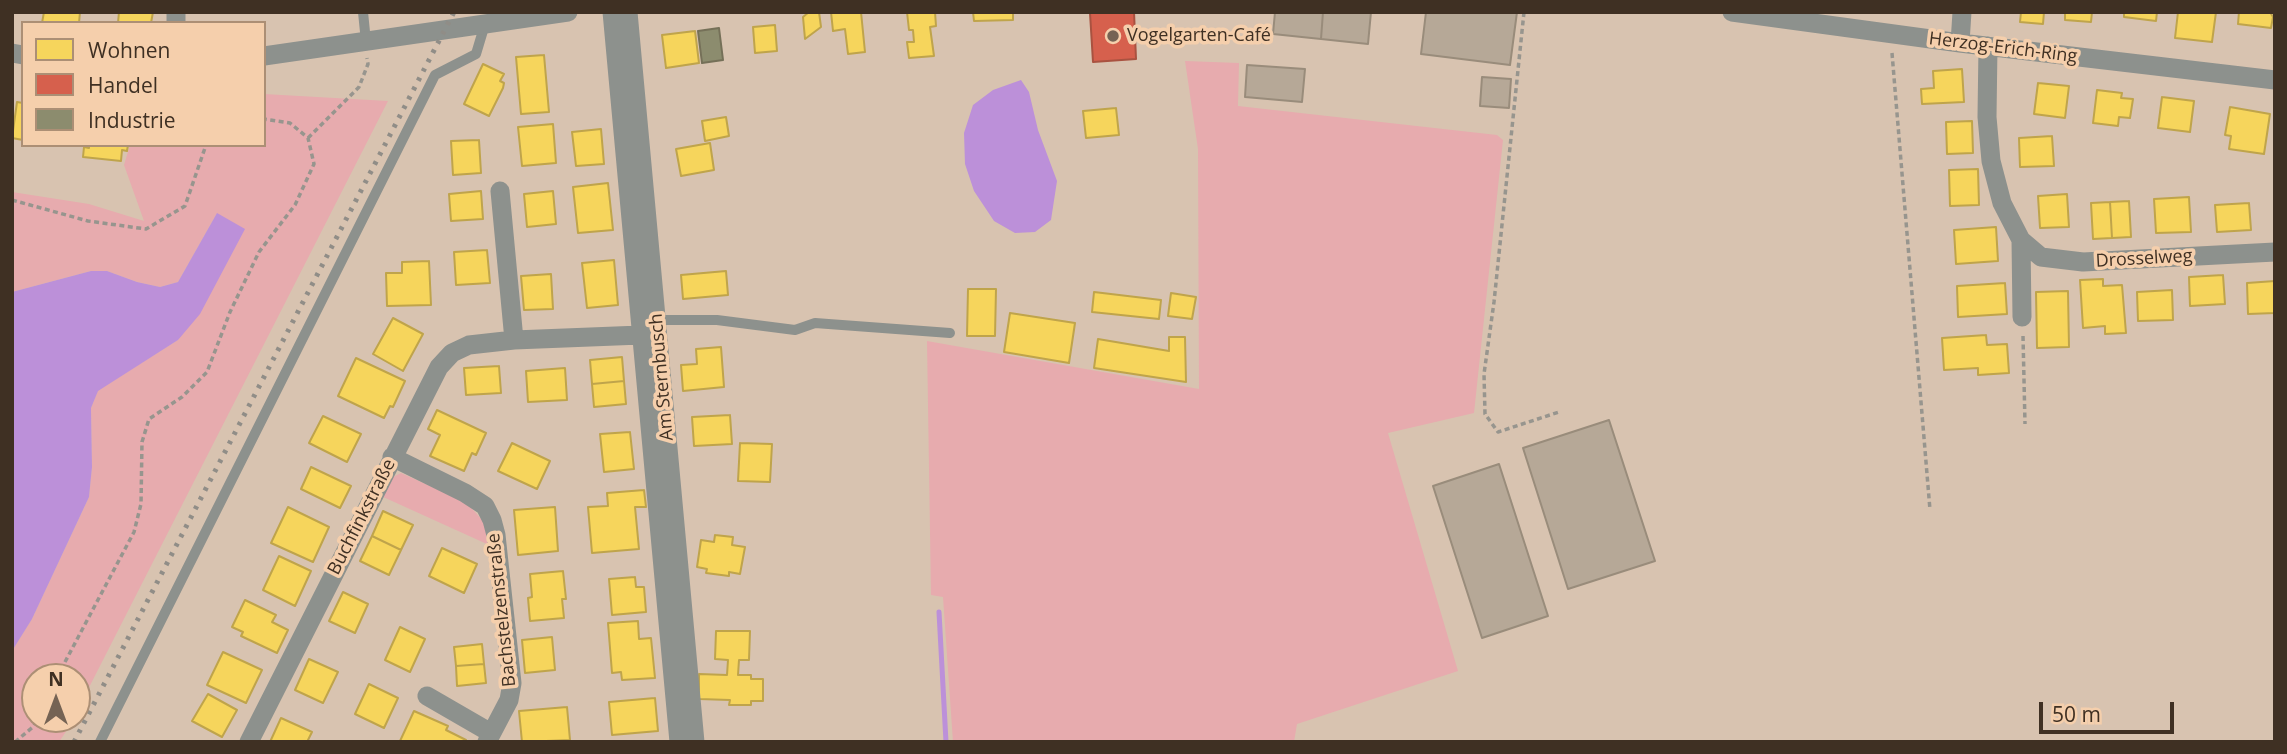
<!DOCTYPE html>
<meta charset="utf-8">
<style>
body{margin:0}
#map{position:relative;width:2287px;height:754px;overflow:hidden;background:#d8c3b0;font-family:"Open Sans",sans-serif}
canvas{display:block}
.frame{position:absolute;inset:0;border:14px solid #3f3023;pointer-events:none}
.legend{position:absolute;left:21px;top:21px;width:245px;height:126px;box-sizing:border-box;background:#f5cfac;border:2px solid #ac8f75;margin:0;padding:9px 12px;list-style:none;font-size:21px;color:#3f3023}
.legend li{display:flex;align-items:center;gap:14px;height:35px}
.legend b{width:35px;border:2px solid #ac8f75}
.north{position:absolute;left:21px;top:663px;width:70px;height:70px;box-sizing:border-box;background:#f5cfac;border:2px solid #ac8f75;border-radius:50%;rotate:0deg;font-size:19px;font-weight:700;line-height:28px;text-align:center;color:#3f3023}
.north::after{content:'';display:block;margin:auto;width:24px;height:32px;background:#756354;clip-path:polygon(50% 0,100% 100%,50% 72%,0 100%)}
.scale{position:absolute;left:2039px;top:702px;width:135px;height:32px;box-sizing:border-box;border:4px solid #3f3023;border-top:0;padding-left:9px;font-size:21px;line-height:24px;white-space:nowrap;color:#3f3023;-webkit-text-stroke:5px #f5cfac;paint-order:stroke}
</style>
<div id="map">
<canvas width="2287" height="754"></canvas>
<div class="frame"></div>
<ul class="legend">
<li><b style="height:19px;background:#f6d55c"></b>Wohnen</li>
<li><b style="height:19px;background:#d6604d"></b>Handel</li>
<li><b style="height:19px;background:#8c8c6e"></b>Industrie</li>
</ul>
<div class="north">N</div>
<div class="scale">50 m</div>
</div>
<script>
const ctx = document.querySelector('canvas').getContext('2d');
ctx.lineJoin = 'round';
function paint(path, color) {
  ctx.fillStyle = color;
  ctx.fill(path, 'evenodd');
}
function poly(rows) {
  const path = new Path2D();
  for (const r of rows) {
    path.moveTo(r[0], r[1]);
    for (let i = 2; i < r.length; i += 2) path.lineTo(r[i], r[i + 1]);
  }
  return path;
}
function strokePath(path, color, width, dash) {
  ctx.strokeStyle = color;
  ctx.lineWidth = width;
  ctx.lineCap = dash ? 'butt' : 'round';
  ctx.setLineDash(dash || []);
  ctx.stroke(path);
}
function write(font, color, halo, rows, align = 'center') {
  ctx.font = font + ' "Open Sans",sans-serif';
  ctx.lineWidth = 7;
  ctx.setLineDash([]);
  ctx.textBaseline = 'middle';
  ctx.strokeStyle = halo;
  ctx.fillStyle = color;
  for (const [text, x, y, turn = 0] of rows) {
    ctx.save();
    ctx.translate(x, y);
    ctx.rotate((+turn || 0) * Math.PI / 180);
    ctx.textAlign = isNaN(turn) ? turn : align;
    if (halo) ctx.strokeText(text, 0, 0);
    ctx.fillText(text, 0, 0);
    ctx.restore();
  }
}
const green = poly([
 [1185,61,1239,63,1238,106,1497,135,1503,140,1474,413,1388,433,1458,671,1297,724,1294,742,953,742,943,597,931,595,927,341,1199,389,1198,149],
 [264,94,388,101,77,711,77,677,35,677,35,719,73,719,65,733,59,742,12,742,12,651,32,619,89,497,92,467,91,408,98,390,178,340,217,213,178,282,160,287,137,282,107,271,91,271,12,292,12,192,89,204,144,221,124,165,130,145,264,145],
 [401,473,466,502,484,522,489,545,381,496,389,479]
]);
const water = poly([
 [1021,80,1029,92,1038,130,1057,181,1051,220,1035,232,1015,233,994,221,974,191,965,164,964,133,973,105,993,90],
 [217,213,245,229,200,314,178,340,98,391,91,408,92,467,89,497,32,619,12,651,12,292,91,271,107,271,137,282,160,287,178,282]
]);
const homes = poly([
 [44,12,80,12,79,23,42,23,44,12],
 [119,12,153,12,151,23,118,23,119,12],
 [809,12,819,12,821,27,805,39,803,17,809,12],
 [831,12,861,12,865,52,848,54,845,29,833,31,831,12],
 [907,12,935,12,936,26,930,27,934,56,909,58,907,42,914,42,913,30,909,30,907,12],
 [973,12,1013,12,1013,20,974,21,973,12],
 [2021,12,2044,12,2043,24,2020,22,2021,12],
 [2065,12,2092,12,2091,22,2065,20,2065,12],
 [2124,12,2157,12,2156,21,2124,17,2124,12],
 [2178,12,2216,12,2212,42,2175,38,2178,12],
 [2239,12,2270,12,2273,17,2271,28,2238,24,2239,12],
 [775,25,777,51,755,53,753,27,775,25],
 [695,31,699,63,666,68,662,35,695,31],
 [544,55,549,112,521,114,516,57,544,55],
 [483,64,504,74,500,81,504,83,503,88,489,116,464,104,483,64],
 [1962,69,1964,102,1922,104,1921,89,1934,88,1933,71,1962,69],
 [2038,83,2069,86,2065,118,2034,114,2038,83],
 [2097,90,2122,93,2121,98,2133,99,2130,118,2119,117,2118,126,2093,123,2097,90],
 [2162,97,2194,101,2190,132,2158,128,2162,97],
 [17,102,23,103,23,140,12,138,17,102],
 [2230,107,2270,114,2264,154,2229,149,2231,136,2225,135,2230,107],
 [1116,108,1119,135,1086,138,1083,111,1116,108],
 [726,117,729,136,705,141,702,121,726,117],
 [1972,121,1973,153,1947,154,1946,122,1972,121],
 [553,124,556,163,522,166,518,127,553,124],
 [601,129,604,164,576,166,572,132,601,129],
 [2052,136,2054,166,2020,167,2019,138,2052,136],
 [479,140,481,173,453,175,451,141,479,140],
 [710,143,714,170,681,176,676,149,710,143],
 [89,145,128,145,127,151,122,150,121,161,83,157,84,147,89,148,89,145],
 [1978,169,1979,205,1950,206,1949,170,1978,169],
 [608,183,613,230,578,233,573,187,608,183],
 [481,191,483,219,451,221,449,194,481,191],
 [553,191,556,224,527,227,524,194,553,191],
 [2067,194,2069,227,2040,228,2038,196,2067,194],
 [2189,197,2191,232,2156,233,2154,199,2189,197],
 [2129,201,2131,237,2112,238,2110,202,2129,201],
 [2110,202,2112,238,2093,239,2091,203,2110,202],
 [2249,203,2251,230,2217,232,2215,205,2249,203],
 [1996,227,1998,261,1956,264,1954,230,1996,227],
 [487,250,490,283,456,285,454,252,487,250],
 [614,260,618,305,587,308,582,263,614,260],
 [429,261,431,305,387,306,386,273,402,273,402,262,429,261],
 [726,271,728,295,683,299,681,275,726,271],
 [551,274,553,309,524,310,521,276,551,274],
 [2223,275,2225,304,2190,306,2189,277,2223,275],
 [2103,279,2103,286,2122,285,2126,333,2105,334,2105,326,2083,328,2080,280,2103,279],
 [2275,281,2275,313,2248,314,2247,283,2275,281],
 [2005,283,2007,314,1958,317,1957,286,2005,283],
 [968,289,996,289,995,336,967,336,968,289],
 [2172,290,2173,320,2138,321,2137,292,2172,290],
 [2068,291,2069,347,2037,348,2036,292,2068,291],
 [1094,292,1161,300,1159,319,1092,312,1094,292],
 [1171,293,1196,297,1192,319,1168,316,1171,293],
 [1010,313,1075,323,1069,363,1004,352,1010,313],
 [393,318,423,334,403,371,373,354,393,318],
 [1986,335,1987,345,2007,344,2009,373,1978,375,1978,368,1944,370,1942,338,1986,335],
 [1169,337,1185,337,1186,382,1094,368,1098,339,1169,351,1169,337],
 [721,347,724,387,683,391,681,365,697,364,696,349,721,347],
 [622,357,624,381,592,384,590,360,622,357],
 [356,358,405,381,393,407,390,406,384,418,338,396,356,358],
 [499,366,501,393,466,395,464,368,499,366],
 [565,368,567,400,528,402,526,371,565,368],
 [624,381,626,404,594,407,592,384,624,381],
 [437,410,486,433,476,455,472,453,464,471,430,456,440,435,428,429,437,410],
 [730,415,732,444,694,446,692,417,730,415],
 [323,416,361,434,347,462,309,443,323,416],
 [630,432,634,469,604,472,600,434,630,432],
 [512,443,550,461,537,489,498,471,512,443],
 [740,443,772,444,770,482,738,481,740,443],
 [311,467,351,486,340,508,301,489,311,467],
 [644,490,646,507,635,507,639,549,592,553,588,507,608,506,607,493,644,490],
 [288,507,329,527,313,562,271,543,288,507],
 [555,507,558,551,518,555,514,510,555,507],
 [383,511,413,525,401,550,372,536,383,511],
 [715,535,733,537,732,545,745,547,740,574,729,572,729,576,706,573,707,569,697,567,701,540,714,542,715,535],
 [372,536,401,550,389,575,360,561,372,536],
 [442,548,477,564,464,593,429,576,442,548],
 [279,556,311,571,295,606,263,590,279,556],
 [563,571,566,599,562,599,564,618,530,621,528,598,532,597,530,574,563,571],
 [635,577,636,587,644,587,646,612,612,615,609,579,635,577],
 [343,592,368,604,355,633,329,621,343,592],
 [245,600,276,615,272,622,288,630,277,653,241,636,243,632,232,627,245,600],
 [638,621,639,639,651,638,655,678,622,680,621,672,612,673,608,623,638,621],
 [400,627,425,639,410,672,385,660,400,627],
 [716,631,750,631,749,660,739,660,738,675,751,675,751,679,763,679,763,701,751,701,751,705,729,705,730,700,699,699,699,674,727,675,728,660,715,659,716,631],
 [552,637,555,670,525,673,522,640,552,637],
 [482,644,484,664,456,666,454,647,482,644],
 [223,652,262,670,246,703,207,685,223,652],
 [309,659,338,672,323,703,295,690,309,659],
 [484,664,486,683,457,686,456,666,484,664],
 [369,684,398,698,384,728,355,714,369,684],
 [208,694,237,710,222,737,192,721,208,694],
 [655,698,658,731,612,735,609,702,655,698],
 [567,707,570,740,522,742,519,711,567,707],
 [414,711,448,726,446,730,466,740,465,742,400,741,414,711],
 [281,718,312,732,307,742,270,742,281,718]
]);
const shops = poly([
 [1134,12,1136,59,1093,62,1090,13,1134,12]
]);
const industry = poly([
 [719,28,723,60,702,63,698,31,719,28]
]);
const stream = poly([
 [939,612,946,742]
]);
const building = poly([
 [1275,12,1323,12,1321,39,1273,34,1275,12],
 [1323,12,1371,12,1368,44,1321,39,1323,12],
 [1426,12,1517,12,1510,65,1421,54,1426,12],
 [1247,65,1305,69,1302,102,1245,97,1247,65],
 [1482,77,1511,79,1509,108,1480,106,1482,77],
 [1609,420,1655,561,1568,589,1523,448,1609,420],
 [1499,464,1548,616,1482,638,1433,486,1499,464]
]);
const path = poly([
 [1524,12,1494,302,1484,374,1485,414,1498,432,1559,412],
 [1892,53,1930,510],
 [308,138,359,87,368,64,367,58],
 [12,200,88,221,146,229,185,206,206,145],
 [2023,336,2025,424],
 [57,677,134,532,141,504,142,442,149,419,182,397,207,372,230,312,259,252,295,205,314,164,308,138,290,123,264,119],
 [15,742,34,726,37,719]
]);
const lane = poly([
 [363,12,366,42],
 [657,320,717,320,795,330,815,323,950,333],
 [100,742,435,75,476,54,485,24]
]);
const street = poly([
 [612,12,679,742],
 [628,12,695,742],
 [1732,12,1960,43,2275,80],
 [176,23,176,12],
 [1960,43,1962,12],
 [1988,46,1987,117,1991,161,2002,203,2021,240,2041,257,2083,262,2275,252],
 [12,53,23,55],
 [264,56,568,12],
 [500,191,514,340],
 [2021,240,2022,317],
 [392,457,465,493,485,506,492,520,496,535,512,683,509,700,487,742],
 [427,696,491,733],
 [249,742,439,367,452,353,469,345,514,340,641,335]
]);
const rail = poly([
 [74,742,454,12]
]);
const markers = [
 [1113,36,7,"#756354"]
];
const poiNames = [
 ["Vogelgarten-Café",1127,36]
];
const streetNames = [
 ["Herzog-Erich-Ring",2003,48,7],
 ["Drosselweg",2144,259,-3],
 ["Am Sternbusch",662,377,-95],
 ["Buchfinkstraße",362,517,-63],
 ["Bachstelzenstraße",502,610,-96]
];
paint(green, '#e7abae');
paint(water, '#bc90d9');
paint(homes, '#f6d55c');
strokePath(homes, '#bfa44b', 2);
paint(shops, '#d6604d');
strokePath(shops, '#a95240', 2);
paint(industry, '#8c8c6e');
strokePath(industry, '#757058', 2);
strokePath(stream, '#bc90d9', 5);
paint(building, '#b6a897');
strokePath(building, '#998c7b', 2);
strokePath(path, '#97958e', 3.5, [5, 3.5]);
strokePath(lane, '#8d918d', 10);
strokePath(street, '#8d918d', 19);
strokePath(rail, '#908d87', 5, [3.5, 7]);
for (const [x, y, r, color] of markers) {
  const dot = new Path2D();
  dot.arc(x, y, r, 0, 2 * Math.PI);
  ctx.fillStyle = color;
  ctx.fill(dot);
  strokePath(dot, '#f5cfac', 2.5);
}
write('18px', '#3f3023', '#f5cfac', poiNames, 'left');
write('18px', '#3f3023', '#f5cfac', streetNames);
</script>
